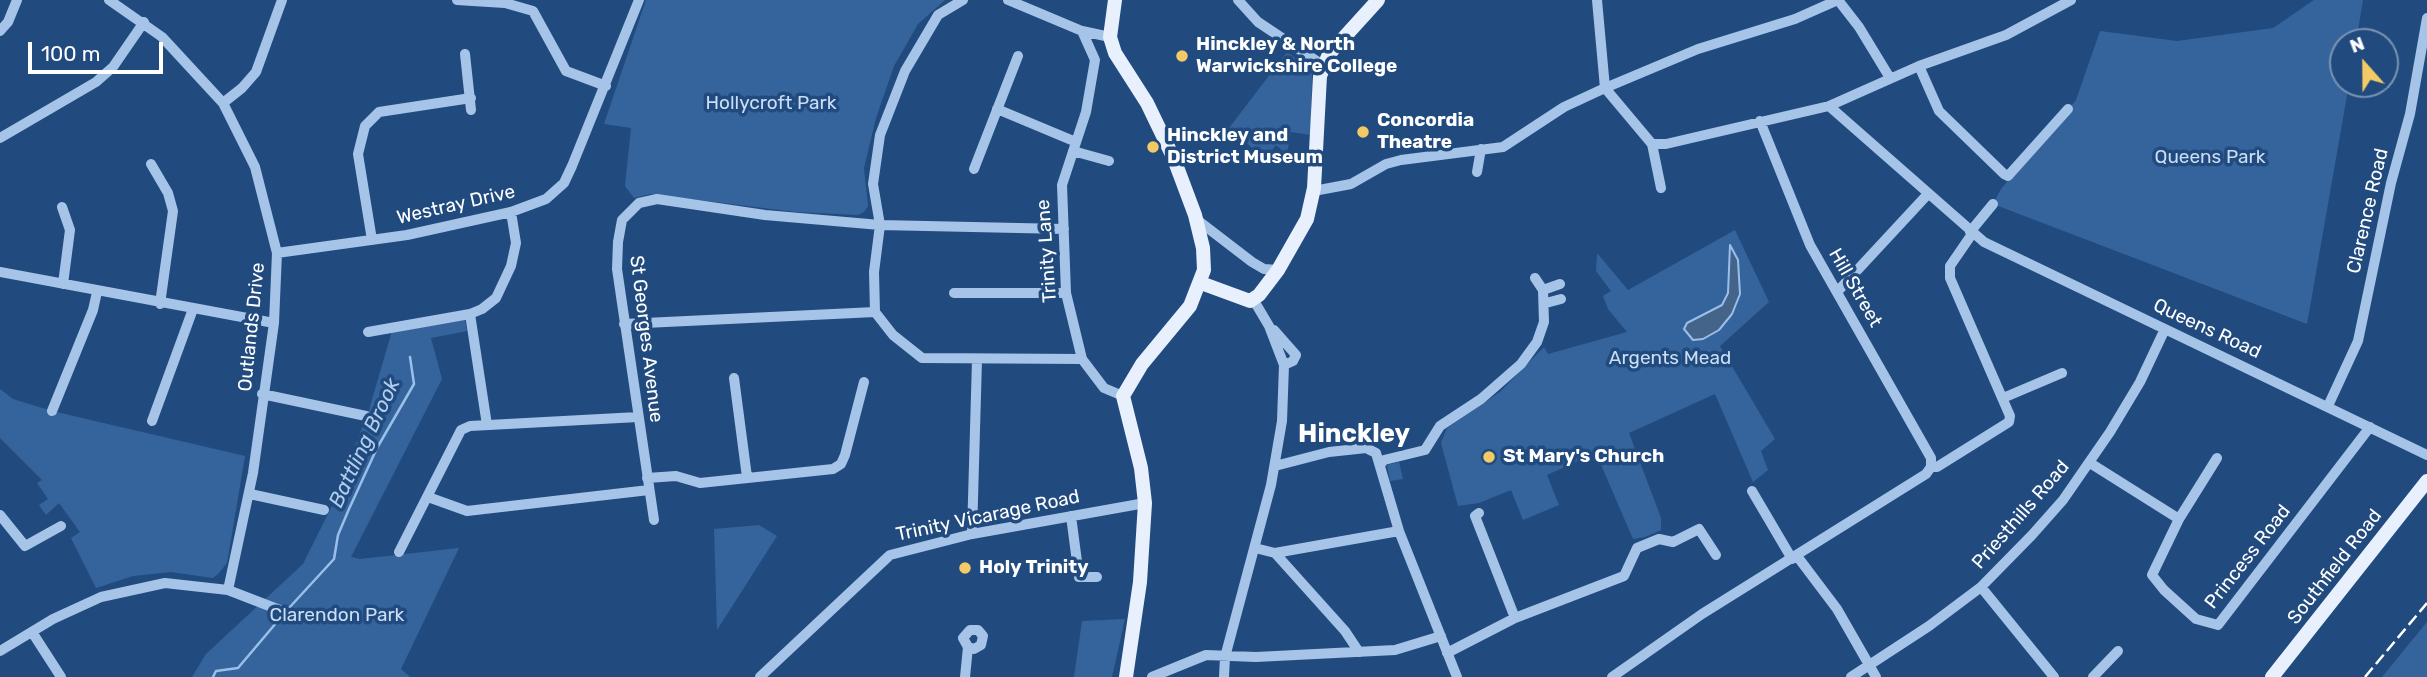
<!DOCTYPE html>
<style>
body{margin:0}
#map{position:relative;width:2427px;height:677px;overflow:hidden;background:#214b7f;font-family:Rubik,sans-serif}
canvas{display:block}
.north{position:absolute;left:2329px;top:28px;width:70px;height:70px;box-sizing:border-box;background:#214b7f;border:2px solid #7a93b2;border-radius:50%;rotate:339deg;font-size:19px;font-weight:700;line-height:28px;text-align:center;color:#fff}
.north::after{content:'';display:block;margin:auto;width:24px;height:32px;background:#f4ca67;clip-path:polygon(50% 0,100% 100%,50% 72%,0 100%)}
.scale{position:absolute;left:28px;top:42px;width:135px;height:32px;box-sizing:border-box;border:4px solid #fff;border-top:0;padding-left:9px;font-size:21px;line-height:24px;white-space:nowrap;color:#fff;-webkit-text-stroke:5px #214b7f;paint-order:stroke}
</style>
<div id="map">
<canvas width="2427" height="677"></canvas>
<div class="north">N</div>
<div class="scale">100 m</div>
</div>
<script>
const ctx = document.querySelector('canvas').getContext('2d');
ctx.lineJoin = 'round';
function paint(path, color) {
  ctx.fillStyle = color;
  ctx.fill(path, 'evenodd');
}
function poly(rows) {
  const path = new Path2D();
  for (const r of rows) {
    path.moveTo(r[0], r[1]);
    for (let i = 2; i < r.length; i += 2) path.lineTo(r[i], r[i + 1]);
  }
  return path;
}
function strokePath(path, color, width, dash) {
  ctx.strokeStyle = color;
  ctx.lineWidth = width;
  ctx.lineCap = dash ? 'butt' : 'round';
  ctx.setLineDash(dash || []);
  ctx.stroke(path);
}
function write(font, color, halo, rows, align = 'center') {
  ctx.font = font + ' Rubik,sans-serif';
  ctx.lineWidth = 7;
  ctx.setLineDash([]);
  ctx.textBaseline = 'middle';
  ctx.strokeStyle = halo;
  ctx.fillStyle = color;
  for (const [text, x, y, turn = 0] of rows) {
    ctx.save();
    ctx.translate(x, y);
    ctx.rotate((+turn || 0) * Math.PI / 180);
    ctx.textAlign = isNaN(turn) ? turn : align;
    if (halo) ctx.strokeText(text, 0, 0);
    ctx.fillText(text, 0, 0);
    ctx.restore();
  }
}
const green = poly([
 [646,0,945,0,918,24,894,66,876,118,864,168,868,206,864,212,858,215,796,212,650,194,634,198,625,186,631,128,604,124],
 [2314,0,2363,0,2356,42,2343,42,2343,84,2349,84,2307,324,1993,204,2001,189,2076,100,2100,31,2177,41,2273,28],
 [1287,52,1312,70,1311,135,1291,132,1287,154,1276,145,1265,159,1229,128],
 [1735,230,1769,302,1720,346,1775,439,1761,451,1768,470,1753,482,1715,394,1629,433,1661,518,1661,530,1645,537,1633,539,1596,453,1547,475,1559,505,1523,520,1511,490,1479,503,1458,506,1441,443,1447,428,1500,392,1544,347,1548,354,1627,332,1608,309,1603,296,1611,291,1596,271,1597,253,1628,290],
 [465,320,467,331,431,338,442,379,351,557,360,559,459,548,401,669,410,677,192,677,206,654,303,564,331,508,369,410,392,331],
 [0,389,13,399,52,411,245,456,227,563,218,574,213,578,171,572,133,576,96,588,71,538,80,532,59,503,46,515,39,505,48,499,37,483,42,480,0,438],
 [1399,462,1403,479,1390,481,1387,465],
 [759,525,777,536,717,630,714,529],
 [1125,619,1112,677,1074,677,1082,621],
 [2427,622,2427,677,2382,677,2404,650]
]);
const water = poly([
 [1730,245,1738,260,1740,294,1732,314,1719,330,1703,339,1693,340,1684,329,1687,323,1722,305,1728,293,1730,245]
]);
const stream = poly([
 [289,608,334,559,338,535,349,509,377,448,414,384,410,357],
 [213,677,216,671,238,668,282,616]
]);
const minor = poly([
 [109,0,162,37,223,103,255,167,277,253,274,323,253,473,228,590],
 [457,0,505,3,533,11,566,71,606,86],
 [963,0,938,15,905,71,880,135,873,184,880,225,874,272,875,312,893,335,922,358,1082,359],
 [1008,0,1082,31,1110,37],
 [1238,0,1258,22,1324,66],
 [1597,0,1605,88,1652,144],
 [0,31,8,22,17,0],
 [1082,31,1095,60,1086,112,1062,185,1066,293,1082,359,1104,388,1123,396],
 [465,54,471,110],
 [1919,66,1939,111,2004,174,2008,176,2068,109],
 [223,103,242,88,256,72,282,0],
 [1829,106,1984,242,2427,455],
 [997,109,1076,142],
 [1760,121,1810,245,1931,458,1931,467],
 [0,138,96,82,113,67,144,22],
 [1652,144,1666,144,1829,106,1919,66,2006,35,2071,0],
 [1652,144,1661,188],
 [1073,151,1109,161],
 [151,164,168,193,173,211,160,304],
 [974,169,1018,56],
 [1477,172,1481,149],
 [1314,188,1319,190,1351,184,1386,164,1401,160,1503,147,1564,107,1605,88,1698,49,1795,19,1838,0,1859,27,1890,78],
 [62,207,70,230,63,284],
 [1196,219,1252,262,1264,269,1278,270],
 [1970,232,1993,204],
 [372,240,358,154,365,126,379,112,471,98],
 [277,253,407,235,511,212,546,199,564,183,572,166,639,0],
 [0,272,274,323],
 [1543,290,1560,284],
 [1837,292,1927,195],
 [954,293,1066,293],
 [1546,303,1561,299],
 [470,314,487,425],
 [624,324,875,312],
 [1274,330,1296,355,1293,361,1284,365],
 [368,332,470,314,482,309,496,298,511,266,516,243,511,212],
 [734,378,747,477],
 [262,394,366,416],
 [2003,398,2062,373],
 [2328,406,2358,341,2391,183,2410,114,2427,18],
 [52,411,93,310,97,292],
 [152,421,193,309],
 [2217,458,2179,519,2152,575,2164,590,2196,619,2218,625,2370,427],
 [2090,463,2179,519],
 [1380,465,1384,460,1425,450,1440,426,1481,399,1521,364,1537,342,1544,322,1543,290,1535,278],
 [1275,466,1329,452,1366,448,1376,453,1399,531,1457,677],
 [1931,467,1937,467,2009,422,2010,416,1950,278,1950,266,1972,234],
 [647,478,676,476,700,483,833,469,841,464,845,455,864,382],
 [1752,491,1792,559],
 [250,494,324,510],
 [428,497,467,511,649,490],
 [1479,513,1475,516,1515,618],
 [0,515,25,546,61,526],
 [1071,516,1079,577,1097,577],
 [654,520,617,269,618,242,622,220,639,203,657,199,765,215,880,225,1064,229],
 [972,534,977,360],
 [1255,548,1275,553,1345,631,1359,652],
 [399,552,461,430,470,426,638,417],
 [1275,553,1399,531],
 [1797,556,1837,609,1876,677],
 [1981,587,2054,677],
 [32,632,61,677],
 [0,651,53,619,101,597,165,583,228,590,285,612,294,619],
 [1447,653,1515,618,1624,576,1637,548,1659,539,1673,542,1699,529,1716,555],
 [760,677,890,555,972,534,1145,503],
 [965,677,968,647,963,638,970,630,978,630,983,636,981,645,974,649,968,647],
 [1152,677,1206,655,1256,657,1395,650,1441,636],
 [1224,677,1225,657,1271,485,1282,421,1284,365,1269,326,1253,299],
 [1612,677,1702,614,1926,474,1931,467],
 [1851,677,1929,626,1981,587,2032,535,2063,500,2110,432,2140,382,2165,329],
 [2093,677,2118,651]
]);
const major = poly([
 [1115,0,1110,37,1115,53,1147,103,1174,159,1195,215,1203,248,1204,270,1190,306,1142,364,1123,396,1141,468,1145,503,1140,582,1126,677],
 [1201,283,1250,301,1259,295,1278,270,1307,219,1314,188,1320,76,1329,54,1378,0],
 [2272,677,2427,481]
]);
const rail = poly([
 [2365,677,2427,603]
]);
const markers = [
 [1182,56,7,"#f4ca67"],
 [1363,132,7,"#f4ca67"],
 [1153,147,7,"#f4ca67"],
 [1489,457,7,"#f4ca67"],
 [965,568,7,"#f4ca67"]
];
const poiNames = [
 ["Hinckley & North",1196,45],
 ["Warwickshire College",1196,67],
 ["Concordia",1377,121],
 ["Theatre",1377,143],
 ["Hinckley and",1167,136],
 ["District Museum",1167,158],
 ["St Mary's Church",1503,457],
 ["Holy Trinity",979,568]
];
const parkNames = [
 ["Hollycroft Park",771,104],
 ["Queens Park",2210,158],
 ["Argents Mead",1670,359],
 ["Clarendon Park",337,616]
];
const streetNames = [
 ["Westray Drive",456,205,-13],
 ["Clarence Road",2368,211,-77],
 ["Trinity Lane",1047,251,-94],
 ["Hill Street",1855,288,60],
 ["Outlands Drive",252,327,-84],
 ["Queens Road",2207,329,25],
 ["St Georges Avenue",646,339,83],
 ["Priesthills Road",2021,515,-49],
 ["Trinity Vicarage Road",988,516,-12],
 ["Princess Road",2248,557,-52],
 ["Southfield Road",2335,567,-52]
];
const waterNames = [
 ["Battling Brook",365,443,-65]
];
const districtNames = [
 ["Hinckley",1354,434]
];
paint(green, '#35649d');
paint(water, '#44648a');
strokePath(water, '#9abfe8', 2);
strokePath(stream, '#9abfe8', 2.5);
strokePath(minor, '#a6c4e7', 10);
strokePath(major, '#e8f0fd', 14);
strokePath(rail, '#fff', 2.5, [12, 5]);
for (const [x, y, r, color] of markers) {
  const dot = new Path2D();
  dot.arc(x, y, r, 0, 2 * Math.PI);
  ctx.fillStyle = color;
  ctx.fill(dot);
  strokePath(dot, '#214b7f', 2.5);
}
write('bold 19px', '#fff', '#214b7f', poiNames, 'left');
write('19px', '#cadef5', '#214b7f', parkNames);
write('19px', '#fff', '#214b7f', streetNames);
write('italic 21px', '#b1ceef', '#214b7f', waterNames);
write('bold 26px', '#fff', '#214b7f', districtNames);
</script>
